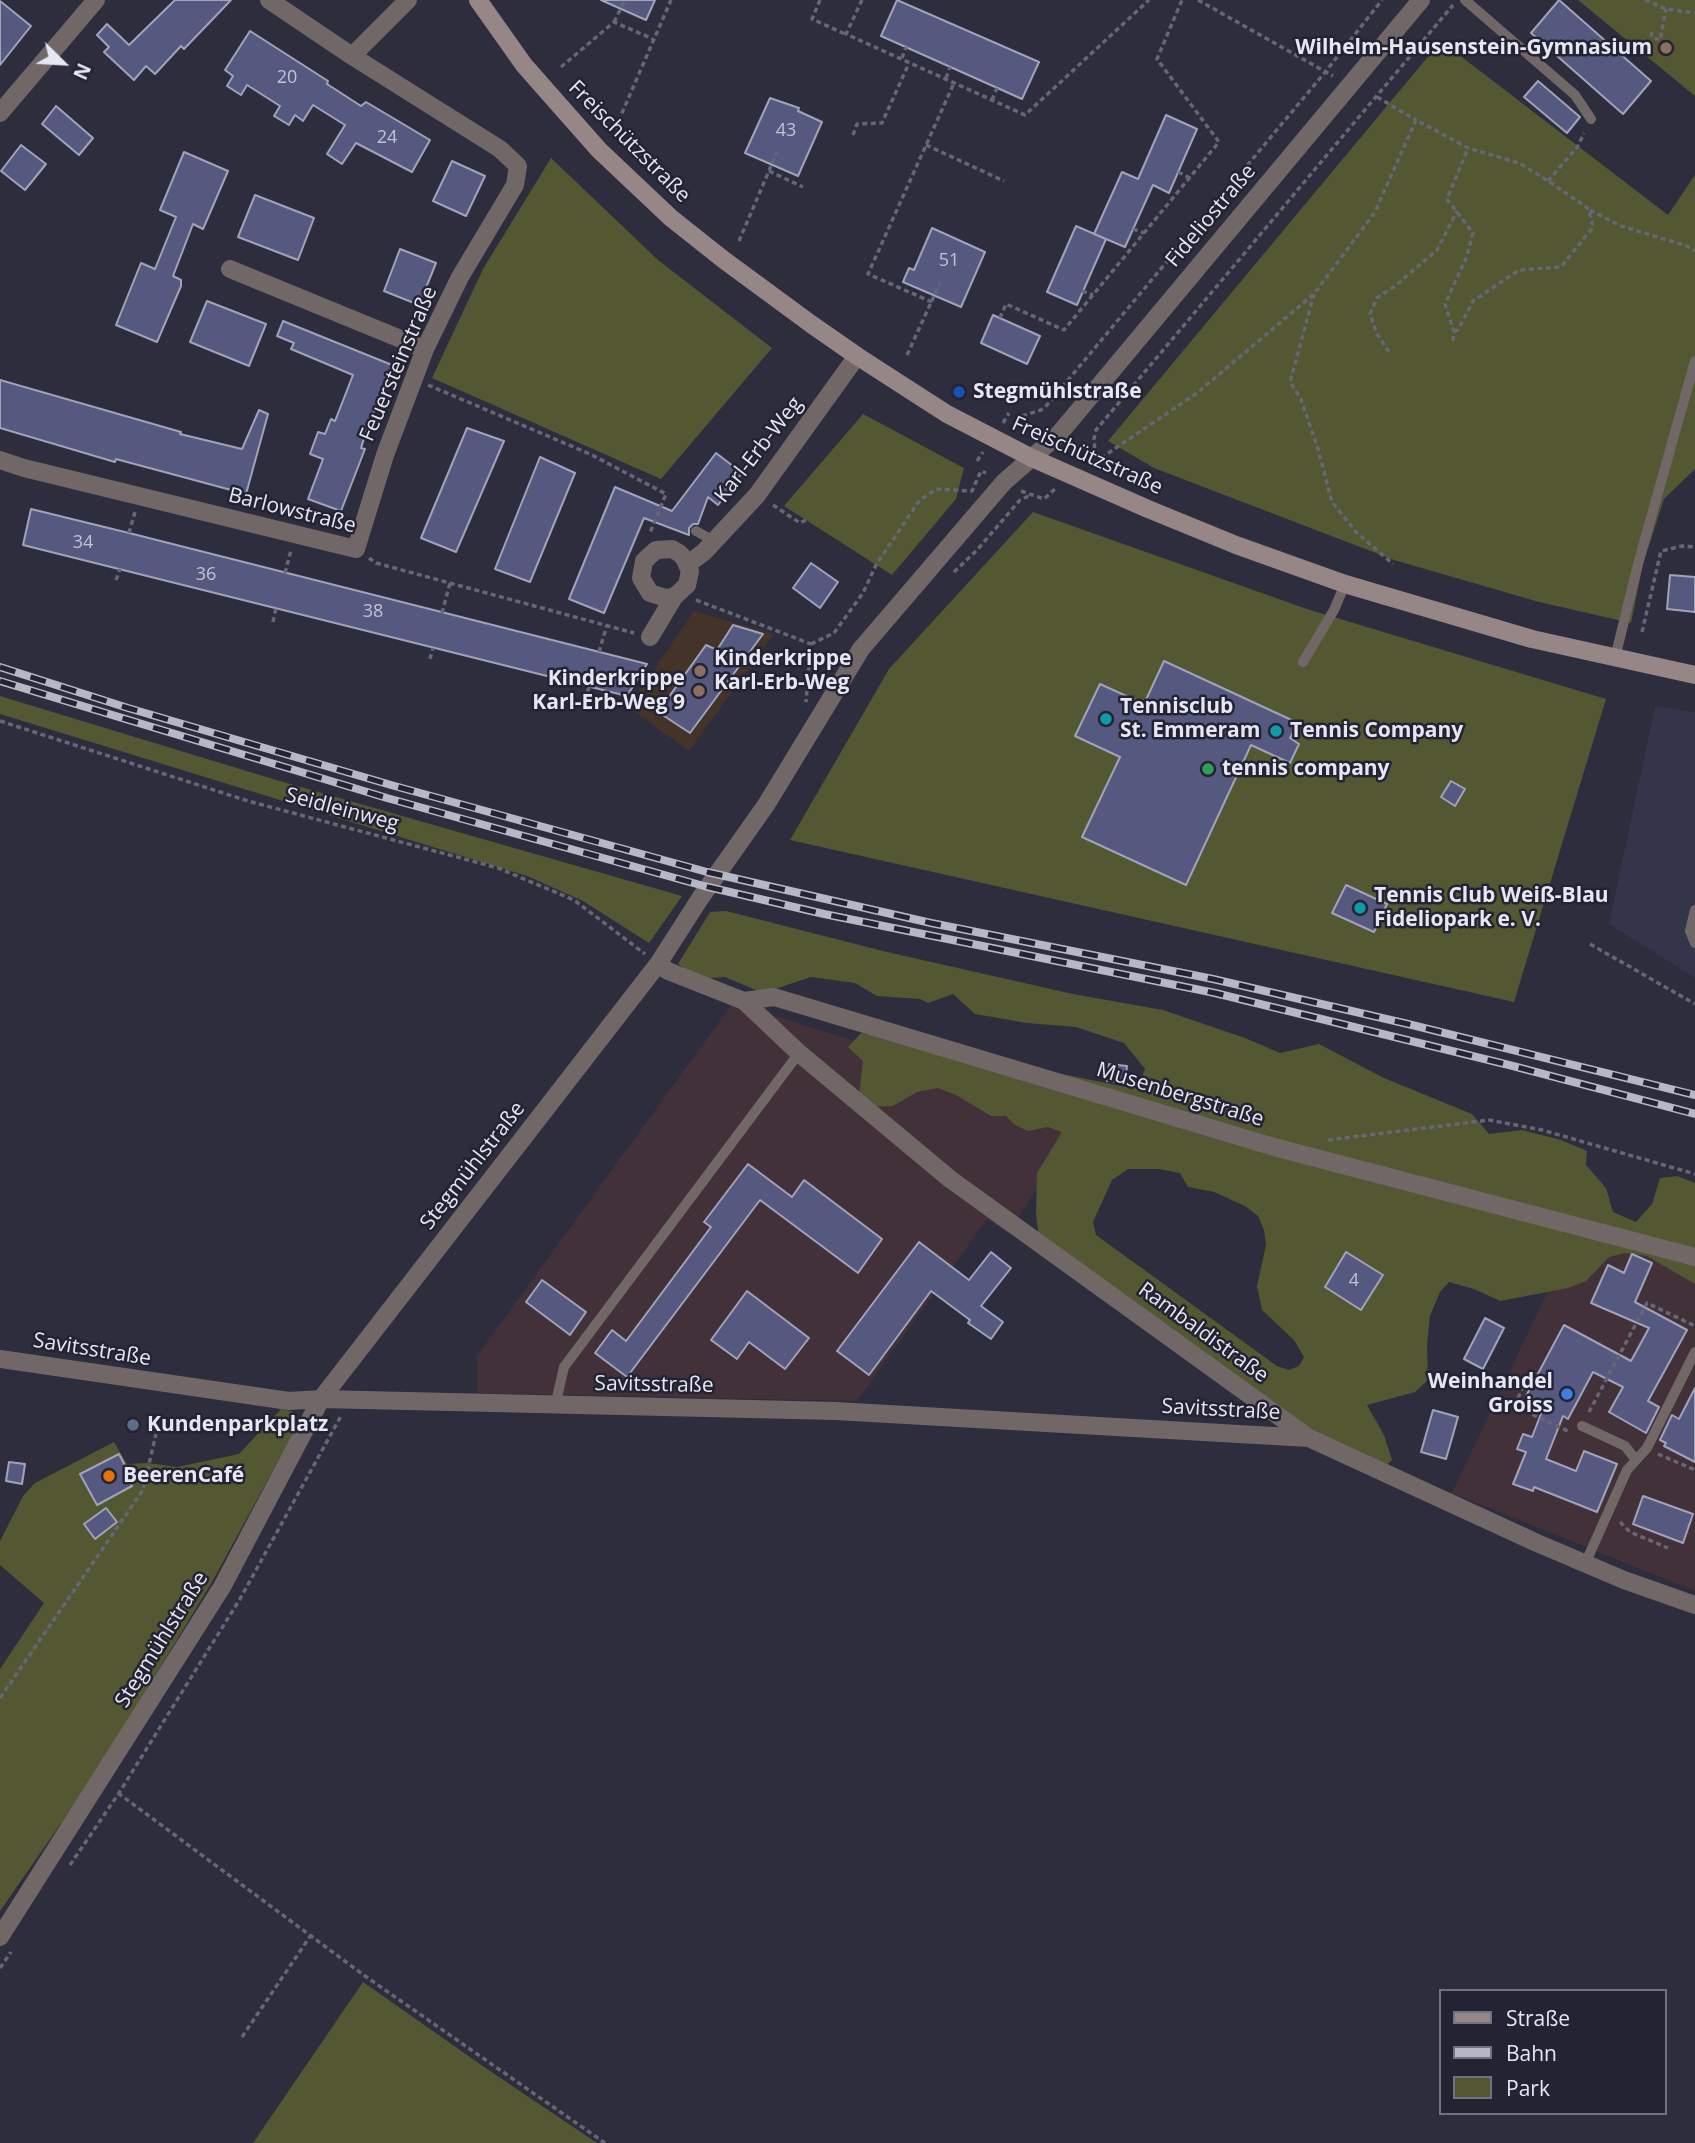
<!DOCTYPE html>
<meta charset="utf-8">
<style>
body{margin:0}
#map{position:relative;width:1695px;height:2143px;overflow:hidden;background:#2d2d3e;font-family:"Open Sans",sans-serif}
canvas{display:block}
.legend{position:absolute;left:1439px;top:1989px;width:228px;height:126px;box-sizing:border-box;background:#242334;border:2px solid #727180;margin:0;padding:9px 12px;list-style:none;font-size:21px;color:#e6e7f2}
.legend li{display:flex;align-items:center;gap:14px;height:35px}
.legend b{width:35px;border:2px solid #727180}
.north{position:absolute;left:28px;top:28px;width:70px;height:70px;-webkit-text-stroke:5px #242334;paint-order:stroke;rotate:114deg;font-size:19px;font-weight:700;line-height:28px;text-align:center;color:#e6e7f2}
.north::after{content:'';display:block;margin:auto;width:24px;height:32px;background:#e6e7f2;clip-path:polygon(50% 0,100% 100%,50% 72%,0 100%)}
</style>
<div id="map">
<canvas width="1695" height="2143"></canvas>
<ul class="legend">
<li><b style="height:9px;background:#978686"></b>Straße</li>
<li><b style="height:9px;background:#b7b8c5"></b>Bahn</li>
<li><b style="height:19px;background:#535732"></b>Park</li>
</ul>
<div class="north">N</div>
</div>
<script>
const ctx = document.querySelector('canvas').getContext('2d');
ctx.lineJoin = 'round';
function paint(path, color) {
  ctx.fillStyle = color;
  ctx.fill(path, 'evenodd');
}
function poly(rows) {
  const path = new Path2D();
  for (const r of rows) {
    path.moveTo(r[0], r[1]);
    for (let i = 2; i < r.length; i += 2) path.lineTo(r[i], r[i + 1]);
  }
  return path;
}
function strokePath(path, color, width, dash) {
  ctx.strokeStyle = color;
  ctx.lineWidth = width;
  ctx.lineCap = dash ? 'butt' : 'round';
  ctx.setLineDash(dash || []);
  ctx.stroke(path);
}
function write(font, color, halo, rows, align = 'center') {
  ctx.font = font + ' "Open Sans",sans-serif';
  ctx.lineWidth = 5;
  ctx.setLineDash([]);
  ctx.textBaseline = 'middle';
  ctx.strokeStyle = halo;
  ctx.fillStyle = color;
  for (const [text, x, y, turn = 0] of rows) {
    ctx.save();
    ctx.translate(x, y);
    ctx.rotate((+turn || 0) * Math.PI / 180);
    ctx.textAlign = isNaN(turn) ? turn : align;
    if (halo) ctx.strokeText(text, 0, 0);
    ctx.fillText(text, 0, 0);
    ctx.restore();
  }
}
const built = poly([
 [1655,706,1695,712,1695,978,1609,924]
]);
const industrial = poly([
 [733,1003,1086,1113,1008,1233,987,1219,857,1401,477,1393,477,1356],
 [1575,1234,1695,1264,1695,1591,1452,1493]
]);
const education = poly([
 [694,611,774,634,689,751,628,707]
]);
const green = poly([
 [1578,0,1695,0,1695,96],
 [1441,41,1668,215,1695,175,1695,469,1664,499,1643,564,1631,623,1539,602,1394,560,1154,468,1108,441],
 [551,158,658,260,772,348,661,479,432,378,483,269],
 [863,414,964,468,956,499,892,575,784,506],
 [1033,512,1307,609,1606,699,1514,1002,790,840,889,669],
 [0,696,273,779,682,896,649,943,583,901,527,876,0,714],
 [726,911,887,952,1073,994,1163,1010,1245,1038,1280,1053,1319,1044,1384,1078,1472,1114,1489,1134,1522,1130,1561,1140,1587,1151,1586,1165,1606,1188,1613,1212,1636,1222,1652,1204,1660,1178,1677,1176,1695,1183,1695,1284,1647,1256,1625,1253,1609,1257,1586,1281,1568,1288,1500,1301,1474,1289,1449,1282,1440,1292,1430,1316,1427,1344,1428,1380,1415,1392,1367,1405,1384,1435,1392,1460,1384,1467,1350,1452,1266,1403,1039,1237,1036,1215,1037,1173,1062,1132,1048,1127,1028,1131,1015,1125,1006,1116,991,1116,956,1095,938,1088,917,1092,893,1106,869,1107,859,1095,863,1061,848,1047,861,1033,1126,1087,1139,1084,1145,1069,1124,1043,1076,1027,1027,1023,975,1014,953,994,928,1003,920,999,877,996,855,983,811,977,763,993,725,977,700,979,678,964,710,912],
 [1128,1169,1159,1169,1180,1173,1188,1187,1214,1192,1245,1206,1258,1216,1264,1230,1266,1245,1257,1286,1262,1310,1294,1340,1304,1357,1299,1366,1289,1370,1277,1366,1096,1235,1093,1222,1112,1180],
 [281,1409,294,1412,300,1421,212,1582,94,1776,0,1911,0,1669,44,1603,0,1565,0,1541,23,1496,35,1483,114,1442,127,1464,148,1463,177,1467,239,1454],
 [363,1982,487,2069,597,2143,253,2143]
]);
const building = poly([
 [175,0,231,0,184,49,181,46,155,74,146,66,134,80,104,52,109,47,97,35,107,24,129,45,175,0],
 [601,0,655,0,646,20,601,0],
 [897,0,1039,62,1022,99,881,36,897,0],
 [1559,0,1651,81,1623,114,1531,33,1559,0],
 [0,1,31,26,0,65,0,1],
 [250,31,328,81,327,84,361,106,366,102,430,140,412,172,356,143,342,164,327,154,345,125,313,105,303,121,295,115,289,125,274,116,280,106,247,85,241,95,227,86,233,76,225,70,250,31],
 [1538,81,1580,117,1567,133,1524,97,1538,81],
 [770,98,799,108,798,111,822,122,798,176,745,153,770,98],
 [56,106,93,138,79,155,42,124,56,106],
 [1166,115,1197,129,1169,193,1153,185,1125,247,1094,234,1122,172,1138,179,1166,115],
 [21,145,46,164,25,190,1,171,21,145],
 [184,152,228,171,203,229,193,224,173,276,181,280,181,286,157,342,116,325,141,263,155,269,176,217,160,210,184,152],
 [452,161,485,176,466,216,433,201,452,161],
 [255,195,314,218,298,260,238,237,255,195],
 [1076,226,1106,239,1077,305,1047,292,1076,226],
 [932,228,985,252,961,307,903,282,909,268,914,270,932,228],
 [400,249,436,263,419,305,384,291,400,249],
 [207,301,266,324,249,366,190,342,207,301],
 [993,315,1040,336,1027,364,981,343,993,315],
 [283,321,392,365,366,432,361,448,365,449,341,511,308,499,323,459,310,454,318,432,325,434,331,419,335,421,353,375,291,349,294,343,277,336,283,321],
 [0,380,181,432,180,434,242,449,259,410,268,414,246,494,116,459,115,462,0,428,0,380],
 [467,428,504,441,456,552,421,538,467,428],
 [716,453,742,473,718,505,708,497,698,524,693,524,689,528,689,535,644,518,604,613,569,599,615,487,672,511,716,453],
 [540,457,575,473,530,582,495,569,540,457],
 [31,509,129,533,647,664,627,696,23,545,31,509],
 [811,563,838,582,820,608,793,588,811,563],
 [1670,575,1695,577,1695,612,1667,609,1670,575],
 [733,625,763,634,690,733,658,712,706,645,717,650,733,625],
 [1164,661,1298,723,1290,738,1299,744,1290,763,1251,745,1186,885,1082,837,1120,757,1075,736,1100,684,1144,704,1164,661],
 [1451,781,1465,789,1455,806,1441,797,1451,781],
 [1346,885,1387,904,1374,932,1332,913,1346,885],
 [1109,1064,1127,1066,1125,1082,1107,1081,1109,1064],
 [748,1164,792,1197,804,1180,882,1239,858,1273,760,1200,627,1377,595,1353,612,1330,626,1341,711,1227,704,1222,748,1164],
 [919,1242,969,1280,991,1252,1011,1268,981,1306,1003,1322,991,1339,968,1323,970,1320,931,1291,869,1375,837,1351,919,1242],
 [1346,1252,1383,1275,1361,1310,1325,1287,1346,1252],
 [1632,1254,1652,1263,1635,1302,1687,1330,1648,1401,1659,1407,1646,1433,1609,1412,1623,1387,1593,1372,1568,1419,1563,1416,1546,1459,1576,1471,1584,1451,1617,1464,1597,1512,1534,1487,1533,1491,1513,1484,1526,1452,1517,1449,1523,1434,1532,1437,1544,1406,1526,1396,1564,1325,1631,1361,1649,1328,1591,1303,1608,1265,1624,1273,1632,1254],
 [542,1280,586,1312,570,1335,526,1302,542,1280],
 [747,1291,809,1338,785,1369,749,1342,737,1359,711,1340,747,1291],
 [1485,1318,1504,1328,1483,1369,1464,1359,1485,1318],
 [1695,1388,1695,1462,1664,1446,1666,1443,1660,1440,1672,1415,1679,1419,1695,1388],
 [1433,1410,1458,1417,1446,1459,1421,1452,1433,1410],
 [119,1454,133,1481,130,1482,132,1486,97,1505,80,1474,119,1454],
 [9,1462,25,1464,22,1484,6,1481,9,1462],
 [1643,1496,1693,1514,1683,1543,1633,1524,1643,1496],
 [106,1508,117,1522,95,1539,84,1524,106,1508]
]);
const path = poly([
 [820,0,812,19,845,34],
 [862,0,846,34,1025,115,1149,0],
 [1198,0,1333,76],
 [1645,0,1666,9,1695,13],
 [614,22,625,0],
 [1652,32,1651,37,1660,40,1666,9],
 [902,58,906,47],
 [561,67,614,22,653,39],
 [946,78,950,67],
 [1377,97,1416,120],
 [992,100,997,88],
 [615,129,671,0],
 [853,135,857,124,882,123,909,63],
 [926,145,1004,181],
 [769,171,803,187],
 [1178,172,1190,178],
 [1548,181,1578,146,1584,133],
 [1590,210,1621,226,1687,246,1695,251],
 [1133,229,1144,233],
 [739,241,777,152],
 [1082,291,1093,295],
 [1314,294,1290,382,1301,399,1318,449,1332,502,1357,533,1393,564],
 [932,302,868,274,954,83],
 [1000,318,1006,304,1064,330,1219,142,1157,59,1182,0],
 [1453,341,1454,332,1445,304,1467,256,1473,233,1447,199,1468,148],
 [1389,352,1377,334,1370,314,1377,298,1395,286,1437,250,1457,211],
 [907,355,940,283],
 [428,385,590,454,666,494,650,533],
 [1022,416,1041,410,1048,404,1326,71,1382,0],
 [1003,423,1009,413],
 [1101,458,1197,393,1314,294,1375,212,1416,120,1468,148,1519,163,1548,181,1589,209,1593,227,1561,267,1519,270,1473,301,1458,330,1454,332],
 [977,461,983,452],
 [1085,461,1095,452,1094,439,1096,430,1453,5],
 [1021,491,1044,499,1056,488],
 [773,505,800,523,806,520],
 [129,533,135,512],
 [369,558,376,563,634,633],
 [954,572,977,550,1020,500,1031,495],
 [285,573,291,550],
 [116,580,120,569],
 [696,600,811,644,806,702],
 [442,613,450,583],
 [273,622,276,608],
 [1642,632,1661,551,1682,546,1695,547],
 [811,644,834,633,863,593,876,565,919,501,936,489,972,491,981,471,986,473],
 [599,652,607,625],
 [430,659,433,648],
 [585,700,589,687],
 [0,721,248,801,498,868,574,900,645,954],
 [1590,944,1695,1004],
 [1328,1140,1489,1120,1542,1130,1695,1174],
 [1524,1386,1514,1406,1570,1432],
 [1589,1412,1647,1303,1695,1326],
 [1658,1454,1695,1470],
 [1620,1522,1630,1532,1668,1548],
 [0,1698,143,1490,156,1434],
 [118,1793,365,1976,605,2143],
 [70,1865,119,1793,240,1599,341,1416],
 [0,1968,11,1952],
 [242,2037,311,1935]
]);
const lane = poly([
 [1465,0,1575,95,1591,119],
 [696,531,714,541],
 [1615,658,1638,564,1695,361],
 [1303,662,1334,610,1345,584],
 [1695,910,1690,931,1695,943],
 [555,1406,564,1367,799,1053],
 [1582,1426,1625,1446,1636,1460],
 [1585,1564,1627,1470,1647,1448,1695,1352]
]);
const street = poly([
 [352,56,408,0],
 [0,113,96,0],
 [230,269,425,349],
 [0,460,24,468,356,549,385,455,425,349,460,277,515,185,518,166,500,149,352,56,269,0],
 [688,564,704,552,757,495,857,356],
 [650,637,674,597,687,585,690,571,684,558,679,553,672,549,656,550,644,561,641,578,650,593,666,598,674,597],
 [658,964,668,971,744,1001,774,997,1274,1147,1695,1257],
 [744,1001,799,1053,950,1179,1309,1438,1537,1543,1624,1580,1695,1605],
 [0,1359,289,1401,321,1399,836,1411,1309,1438],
 [0,1937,222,1587,321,1399,658,964,701,897,766,805,861,649,1004,482,1059,434,1421,0]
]);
const secondary = poly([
 [478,0,524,65,561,107,599,150,671,218,724,260,811,324,857,356,947,414,1032,458,1148,509,1236,545,1345,584,1532,639,1695,675]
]);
const rail = poly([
 [0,667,128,708,391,785,707,872,931,923,1213,979,1408,1024,1695,1095],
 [0,681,387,798,704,886,824,914,1215,993,1509,1065,1695,1114]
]);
const markers = [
 [1666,48,7,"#8d6e63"],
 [959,392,7,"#1a4fb4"],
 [700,671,7,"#8d6e63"],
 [699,691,7,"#8d6e63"],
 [1106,719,7,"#0f9aa8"],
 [1276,731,7,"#0f9aa8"],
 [1208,769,7,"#2e9e5b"],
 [1360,908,7,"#0f9aa8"],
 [1567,1394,7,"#3f7fe0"],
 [133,1425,7,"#5c6f8a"],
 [109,1476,7,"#e8710a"]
];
const numberNames = [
 ["20",287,78],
 ["43",786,131],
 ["24",387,138],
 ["51",949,261],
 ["34",83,543],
 ["36",206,575],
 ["38",373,612],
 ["4",1354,1281]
];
const poiNames = [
 ["Wilhelm-Hausenstein-Gymnasium",1652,48,"right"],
 ["Stegmühlstraße",973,392],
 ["Kinderkrippe",714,659],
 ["Karl-Erb-Weg",714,683],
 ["Kinderkrippe",685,679,"right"],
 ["Karl-Erb-Weg 9",685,703,"right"],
 ["Tennisclub",1120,707],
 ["St. Emmeram",1120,731],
 ["Tennis Company",1290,731],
 ["tennis company",1222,769],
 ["Tennis Club Weiß-Blau",1374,896],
 ["Fideliopark e. V.",1374,920],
 ["Weinhandel",1553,1382,"right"],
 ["Groiss",1553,1406,"right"],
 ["Kundenparkplatz",147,1425],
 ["BeerenCafé",123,1476]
];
const streetNames = [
 ["Freischützstraße",629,142,45],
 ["Fideliostraße",1211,216,-50],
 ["Feuersteinstraße",399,364,-67],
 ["Karl-Erb-Weg",759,450,-52],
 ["Freischützstraße",1087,456,24],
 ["Barlowstraße",292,511,14],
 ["Seidleinweg",342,810,15],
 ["Musenbergstraße",1180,1095,17],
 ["Stegmühlstraße",473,1166,-52],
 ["Rambaldistraße",1203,1333,36],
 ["Savitsstraße",92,1350,9],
 ["Savitsstraße",654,1385,1],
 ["Savitsstraße",1221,1410,3],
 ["Stegmühlstraße",162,1640,-58]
];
paint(built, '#34344b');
paint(industrial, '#43313a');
paint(education, '#433328');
paint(green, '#535732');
paint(building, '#55587f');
strokePath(building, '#a1a3b8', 2);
strokePath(path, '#666675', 3.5, [5, 3.5]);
strokePath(lane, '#726767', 10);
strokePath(street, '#726767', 18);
strokePath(secondary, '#978686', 18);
strokePath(rail, '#b7b8c5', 8);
strokePath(rail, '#242334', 5, [16]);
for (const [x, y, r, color] of markers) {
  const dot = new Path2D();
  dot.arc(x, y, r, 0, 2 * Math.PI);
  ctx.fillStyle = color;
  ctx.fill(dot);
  strokePath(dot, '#242334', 2.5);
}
write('18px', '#c2c3d5', null, numberNames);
write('bold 21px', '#e6e7f2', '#242334', poiNames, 'left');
write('21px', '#e6e7f2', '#242334', streetNames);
</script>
